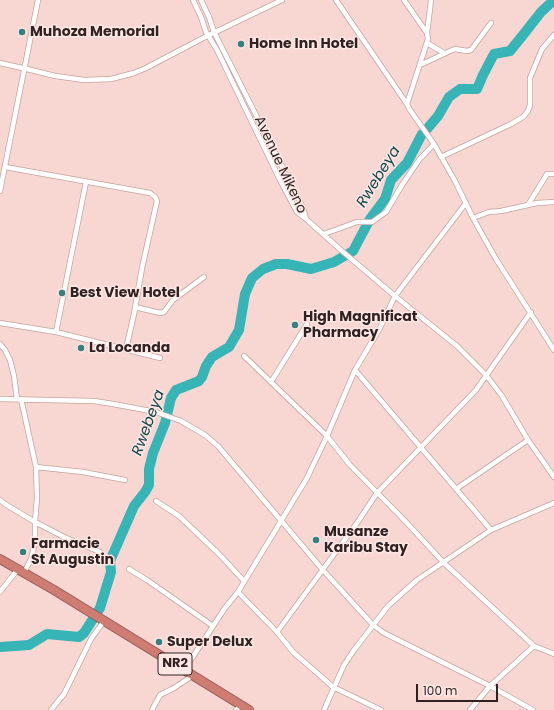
<!DOCTYPE html>
<style>
body{margin:0}
#map{position:relative;width:554px;height:710px;overflow:hidden;background:#f8d7d2;font-family:Poppins,sans-serif}
canvas{display:block}
.scale{position:absolute;left:416px;top:684px;width:82px;height:18px;box-sizing:border-box;border:2px solid #2f2221;border-top:0;padding-left:5px;font-size:12px;line-height:14px;white-space:nowrap;color:#2f2221;-webkit-text-stroke:3px #fce7e5;paint-order:stroke}
</style>
<div id="map">
<canvas width="554" height="710"></canvas>
<div class="scale">100 m</div>
</div>
<script>
const ctx = document.querySelector('canvas').getContext('2d');
ctx.lineJoin = 'round';
function poly(rows) {
  const path = new Path2D();
  for (const r of rows) {
    path.moveTo(r[0], r[1]);
    for (let i = 2; i < r.length; i += 2) path.lineTo(r[i], r[i + 1]);
  }
  return path;
}
function strokePath(path, color, width, dash) {
  ctx.strokeStyle = color;
  ctx.lineWidth = width;
  ctx.lineCap = dash ? 'butt' : 'round';
  ctx.setLineDash(dash || []);
  ctx.stroke(path);
}
function write(font, color, halo, rows, align = 'center') {
  ctx.font = font + ' Poppins,sans-serif';
  ctx.lineWidth = 3;
  ctx.setLineDash([]);
  ctx.textBaseline = 'middle';
  ctx.strokeStyle = halo;
  ctx.fillStyle = color;
  for (const [text, x, y, turn = 0] of rows) {
    ctx.save();
    ctx.translate(x, y);
    ctx.rotate((+turn || 0) * Math.PI / 180);
    ctx.textAlign = isNaN(turn) ? turn : align;
    if (halo) ctx.strokeText(text, 0, 0);
    ctx.fillText(text, 0, 0);
    ctx.restore();
  }
}
const river = poly([
 [427,129,438,116,449,97,460,89,477,89,483,75,494,54,510,51,523,35,541,12,554,0],
 [0,647,29,645,47,634,79,637,84,633,100,608,111,572,110,561,134,506,145,492,149,485,149,469,153,453,165,423,171,398,176,390,199,381,202,377,206,366,212,357,229,347,239,330,245,294,252,278,263,269,276,264,287,264,311,269,334,262,353,251,370,219,385,199,391,180,407,163,422,134]
]);
const street = poly([
 [193,0,201,17,206,32,217,50,279,178,297,212,306,219,342,251,395,296,457,346,486,375,502,396,528,440,554,477],
 [201,0,209,17,214,32,300,202,303,208,306,219],
 [336,0,407,104,410,110,434,144,455,181,473,218,496,259,554,350],
 [404,0,427,33,428,39,407,104],
 [427,33,431,0],
 [427,43,444,53],
 [0,63,31,70,55,76,70,78,84,80,111,79,134,73,146,68,205,37,282,0],
 [420,65,450,51,455,49,467,51,471,50,491,23],
 [441,157,511,124,523,117,528,111,530,105,530,78,542,49,554,35],
 [5,167,150,193,155,197,157,201,142,268,134,314,126,349],
 [0,191,38,0],
 [528,205,547,174,554,174],
 [473,218,489,212,501,211,537,203,554,202],
 [324,234,357,222,372,222,386,212,402,185,419,160,434,144],
 [135,307,160,313,164,312,173,300,177,297,204,277],
 [0,323,56,332,160,358],
 [56,332,86,182],
 [0,344,5,350,10,360,14,376,17,399],
 [244,356,327,436,350,465,407,523,443,562,534,646,554,654],
 [355,370,491,530],
 [271,382,307,324],
 [0,399,94,401,113,404,156,412,181,421,205,435,218,446,322,569,373,625,384,633,490,686,533,710],
 [21,399,36,467,37,498,35,522,35,543,31,559,24,573],
 [36,467,83,472,125,480],
 [456,489,528,440],
 [0,500,5,504,35,522,64,537,100,552],
 [156,501,179,516,219,554,244,581],
 [129,569,147,580,213,626],
 [0,592,18,569],
 [238,592,277,632,293,652,333,687,381,710],
 [277,632,357,523,377,493,476,390,531,312],
 [184,670,225,608,238,592,307,478,327,436,355,370,380,328,395,296,466,203],
 [51,710,64,694,91,639,104,621],
 [152,710,160,695,174,688,192,676],
 [236,710,241,705],
 [324,710,344,665,354,650,388,606,417,580,491,530,554,503],
 [470,710,490,686,534,646]
]);
const highway = poly([
 [0,559,54,590,249,710]
]);
const markers = [
 [22,32,4,"#378081"],
 [241,44,4,"#378081"],
 [62,293,4,"#378081"],
 [295,325,4,"#378081"],
 [81,348,4,"#378081"],
 [316,540,4,"#378081"],
 [23,552,4,"#378081"],
 [159,642,4,"#378081"]
];
const shields = [
 [175,664,34]
];
const shieldNames = [
 ["NR2",175,664]
];
const poiNames = [
 ["Muhoza Memorial",30,32],
 ["Home Inn Hotel",249,44],
 ["Best View Hotel",70,293],
 ["High Magnificat",303,317],
 ["Pharmacy",303,333],
 ["La Locanda",89,348],
 ["Musanze",324,532],
 ["Karibu Stay",324,548],
 ["Farmacie",31,544],
 ["St Augustin",31,560],
 ["Super Delux",167,642]
];
const streetNames = [
 ["Avenue Mikeno",280,165,65]
];
const waterNames = [
 ["Rwebeya",379,177,-58],
 ["Rwebeya",149,423,-70]
];
strokePath(river, '#36b4b6', 10);
strokePath(street, '#c3a39f', 6);
strokePath(highway, '#975c56', 10);
strokePath(street, '#fff', 4.5);
strokePath(highway, '#cf7c73', 8);
for (const [x, y, r, color] of markers) {
  const dot = new Path2D();
  dot.arc(x, y, r, 0, 2 * Math.PI);
  ctx.fillStyle = color;
  ctx.fill(dot);
  strokePath(dot, '#fce7e5', 1.5);
}
for (const [x, y, w] of shields) {
  const box = new Path2D();
  box.roundRect(x - w / 2, y - 11, w, 22, 3);
  ctx.fillStyle = '#fce7e5';
  ctx.fill(box);
  strokePath(box, '#2f2221', 1);
}
write('bold 13px', '#2f2221', null, shieldNames);
write('bold 14px', '#2f2221', '#fce7e5', poiNames, 'left');
write('14px', '#2f2221', '#fce7e5', streetNames);
write('italic 15px', '#104748', '#fce7e5', waterNames);
</script>
